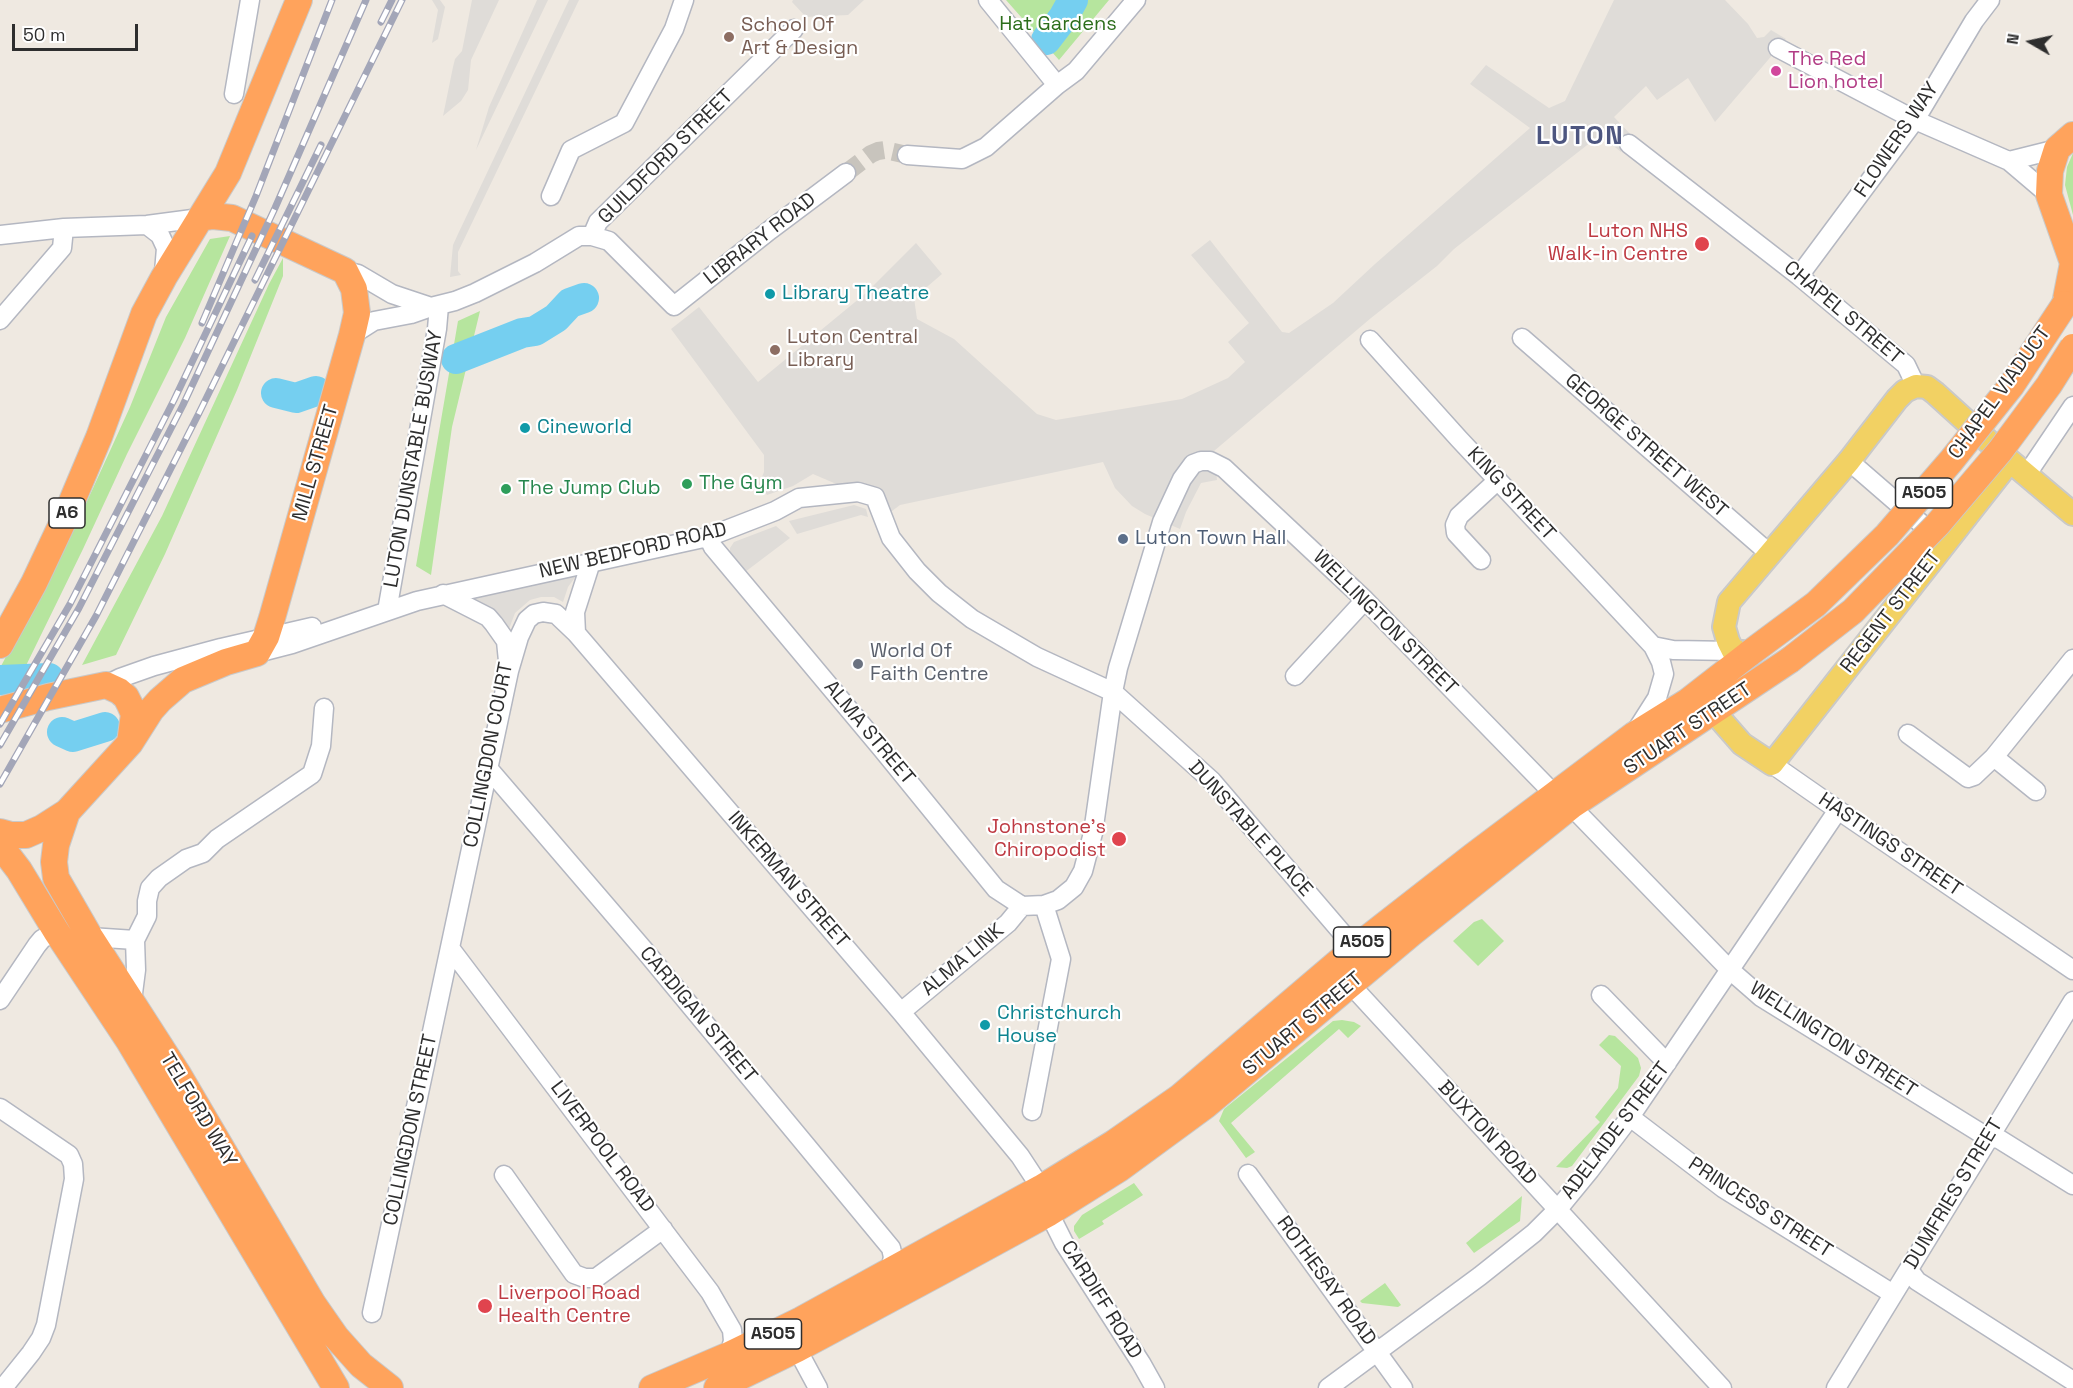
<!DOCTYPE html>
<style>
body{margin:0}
#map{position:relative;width:2073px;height:1388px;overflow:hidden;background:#efe9e1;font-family:"Space Grotesk",sans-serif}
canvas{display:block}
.north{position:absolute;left:2001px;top:12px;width:60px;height:60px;-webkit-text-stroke:4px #fff;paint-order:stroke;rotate:279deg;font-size:16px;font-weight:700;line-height:24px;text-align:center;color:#2e2e2e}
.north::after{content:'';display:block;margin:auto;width:21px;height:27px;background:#2e2e2e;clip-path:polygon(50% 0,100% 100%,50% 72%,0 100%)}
.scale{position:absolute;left:12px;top:24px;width:126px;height:27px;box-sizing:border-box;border:3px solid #2e2e2e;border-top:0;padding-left:8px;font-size:18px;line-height:21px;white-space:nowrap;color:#2e2e2e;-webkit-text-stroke:4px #fff;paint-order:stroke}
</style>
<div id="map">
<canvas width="2073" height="1388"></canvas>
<div class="north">N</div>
<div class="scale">50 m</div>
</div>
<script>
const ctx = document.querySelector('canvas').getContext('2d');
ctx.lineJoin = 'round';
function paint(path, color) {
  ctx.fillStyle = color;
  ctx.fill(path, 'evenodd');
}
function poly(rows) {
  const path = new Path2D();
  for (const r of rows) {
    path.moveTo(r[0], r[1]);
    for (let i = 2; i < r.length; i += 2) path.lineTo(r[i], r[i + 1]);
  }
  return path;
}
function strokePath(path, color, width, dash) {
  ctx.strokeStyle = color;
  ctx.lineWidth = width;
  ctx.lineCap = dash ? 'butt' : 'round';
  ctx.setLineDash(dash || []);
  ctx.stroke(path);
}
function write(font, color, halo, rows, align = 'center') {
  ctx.font = font + ' "Space Grotesk",sans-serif';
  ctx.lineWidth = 4.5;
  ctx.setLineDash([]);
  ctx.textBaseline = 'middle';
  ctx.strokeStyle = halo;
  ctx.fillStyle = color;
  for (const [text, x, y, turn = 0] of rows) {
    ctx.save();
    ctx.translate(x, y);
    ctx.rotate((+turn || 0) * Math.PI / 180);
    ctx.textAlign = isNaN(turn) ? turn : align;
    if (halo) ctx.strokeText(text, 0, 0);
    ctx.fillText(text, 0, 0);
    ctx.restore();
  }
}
const green = poly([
 [1006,0,1109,0,1059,60],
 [2073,153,2073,215,2065,185,2067,167],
 [230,236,185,338,127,454,83,549,17,684,0,688,0,668,78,521,130,407,166,317,210,239],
 [283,258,283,276,237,390,165,554,116,655,82,665,162,516,269,284],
 [480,311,452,427,431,575,416,566,458,321],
 [1482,919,1504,941,1478,966,1453,941,1474,922],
 [1342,1020,1354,1022,1361,1026,1348,1038,1339,1029,1231,1123,1255,1152,1246,1158,1219,1121,1224,1109,1333,1021],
 [1609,1035,1615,1036,1638,1058,1641,1068,1639,1076,1572,1166,1567,1168,1556,1167,1600,1122,1595,1117,1618,1088,1621,1066,1599,1045],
 [1134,1183,1143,1195,1102,1221,1104,1224,1079,1239,1074,1231,1074,1226,1082,1215],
 [1522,1196,1520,1221,1474,1253,1466,1243],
 [1385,1283,1401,1305,1398,1307,1362,1303,1360,1301]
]);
const plaza = poly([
 [432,0,440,0,445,7,438,39,432,43,438,10],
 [472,0,499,0,471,60,468,90,461,101,443,116,453,67,455,59,462,51],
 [537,0,548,0,476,150,489,107],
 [569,0,579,0,458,252,458,271,461,275,450,277,453,245,458,234],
 [793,0,864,0,848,15,806,17,792,2],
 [1614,0,1725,0,1748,24,1757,38,1764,37,1771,30,1786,39,1715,122,1688,78,1657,100,1646,86,1614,117,1634,138,1621,152,1600,135,1454,249,1437,266,1371,318,1214,451,1217,480,1201,483,1186,512,1180,529,1145,514,1132,506,1115,488,1103,462,900,505,892,511,885,511,880,492,868,485,841,486,813,474,793,486,767,495,759,484,764,472,764,455,671,329,699,307,758,382,866,293,916,243,942,274,914,298,917,319,954,339,1037,414,1056,420,1182,399,1228,378,1245,362,1228,342,1249,323,1191,255,1210,240,1282,332,1289,333,1333,303,1375,264,1530,128,1470,84,1486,65,1549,108,1565,101],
 [854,505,866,509,868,517,861,515,797,534,789,521],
 [776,526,790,538,745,572,730,553,730,548,734,542],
 [579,572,568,587,563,602,554,597,541,597,530,600,515,613,509,629,474,598]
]);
const river = poly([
 [1046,40,1063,18,1073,0],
 [456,359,522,333,535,331,556,318,570,303,584,298],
 [276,393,296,398,316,391],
 [0,680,49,678],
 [62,732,73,737,105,727]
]);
const minorTunnel = poly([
 [846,173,871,154,878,151,885,150,907,155]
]);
const minor = poly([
 [988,0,1057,85],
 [1778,48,1915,120,2009,161,2049,195],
 [234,94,250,0],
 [1629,144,1799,276,1906,365,1916,386],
 [907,155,962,159,986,147,1057,85,1076,71,1136,0],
 [2009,161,2057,149],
 [551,196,571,150,624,123,674,29,684,0],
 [147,225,160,235,166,248,164,272],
 [0,235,64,228,147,225,200,218],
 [592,236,598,222,794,29],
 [345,271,358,274,392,294,431,307,455,301,475,293,535,263,579,236,592,236,609,241,674,306,770,230,846,173],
 [1799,276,1915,120,1974,21,1990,0],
 [0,320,62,248,64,228],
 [352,335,374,321,411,314,431,307],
 [1522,338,1770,554],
 [1370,340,1459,439,1653,646,1661,662,1664,674,1657,698,1636,731],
 [1849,461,1939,539],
 [2027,474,2073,406],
 [708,537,713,547,882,749,996,889,1022,906,1044,905,1058,900,1074,887,1083,871,1093,833,1113,692,1118,668,1162,522,1182,479,1193,464,1201,461,1210,461,1224,468,1365,600,1554,794],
 [1481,560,1456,533,1455,525,1459,516,1498,480],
 [387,611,437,329,439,306],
 [576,633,575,612,591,562],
 [1653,646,1673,650,1733,651],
 [257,653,292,644,417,601,708,537,775,511,799,498,858,492,875,497,891,538,917,571,939,593,972,619,1037,657,1113,692,1212,781,1355,948],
 [509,671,519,637,527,620,534,614,543,612,556,614,576,633,901,1012,1020,1156,1041,1188,1049,1213,1064,1243,1141,1363,1155,1388],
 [1295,676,1365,600],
 [106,685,120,678,154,666,221,648,312,627],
 [1908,734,1968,778,1974,776,1994,757,2036,791],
 [1994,757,2073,659],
 [1772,764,1838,810,2073,970],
 [488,768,645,951,891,1248,893,1257,890,1270],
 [1571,806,1730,970,1761,997,1987,1137,1999,1139,2073,1185],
 [90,937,135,940],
 [450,948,710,1292,732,1330,733,1341,729,1355],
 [1350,984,1722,1388],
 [1601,995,1667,1063],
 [0,1000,37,945,42,939,56,931],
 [132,1001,136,970,135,940,147,916,147,901,150,888,159,878,186,859,203,853,217,839,312,774,321,746,324,708],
 [901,1012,1008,923,1022,906],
 [0,1108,69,1155,73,1164,74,1179,46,1325,41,1338,31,1353,3,1388],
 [1032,1111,1061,959,1044,905],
 [1630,1117,1723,1188,1893,1294],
 [1248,1174,1403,1388],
 [504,1175,574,1274,585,1278,596,1278,663,1229],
 [1909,1270,1917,1281,2073,1381],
 [372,1313,509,671,506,641,494,624,488,617,443,594],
 [797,1349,818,1388],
 [1328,1388,1480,1276,1534,1233,1558,1209,1590,1170,1630,1117,1838,810],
 [1836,1388,2073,1001]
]);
const major = poly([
 [1750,653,1733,651,1728,641,1724,627,1729,602,1849,461,1897,399,1905,391,1916,386,1927,387,1935,393,2010,461,2073,514],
 [1714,712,1742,744,1772,764,2010,461]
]);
const highway = poly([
 [2065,304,2073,263,2049,195,2050,171,2057,149,2073,135],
 [0,645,34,583,67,513,99,437,144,314,164,277,228,173,299,0],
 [0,710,48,697,106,685,119,691,126,697,130,705,134,714,130,743],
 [67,812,56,845,54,862,56,878,90,937,178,1074,313,1304,336,1337,361,1365,390,1388],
 [0,832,11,835,26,835,42,828,67,812,130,743,151,710,160,700,183,680,226,662,257,653,266,637,272,618,352,335,357,313,354,289,345,271,232,218,213,216,200,218],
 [0,845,19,870,56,931,129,1041,336,1388],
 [652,1388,729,1355,801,1320,1041,1188,1114,1143,1180,1097,1355,948,1473,856,1634,735,1687,702,1750,653],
 [717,1388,797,1349,948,1268,1049,1213,1119,1169,1205,1106,1413,932,1571,806,1790,660]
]);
const rail = poly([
 [381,22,392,0],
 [255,280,321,145],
 [202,323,256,196,332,0],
 [0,724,70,604,174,400,252,236],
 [0,745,79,608,183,405,275,208,366,0],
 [0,784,96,616,199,413,402,0]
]);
const highwayBridge = poly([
 [1750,653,1816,604,1887,535,1951,461,2011,386,2065,304],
 [1790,660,1853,611,1937,525,2000,451,2049,385,2073,347]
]);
const markers = [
 [729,37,6,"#8d6e63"],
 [1776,71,6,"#d1479c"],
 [1702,244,8,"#e0444e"],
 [770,294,6,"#0f9aa8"],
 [775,350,6,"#8d6e63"],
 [525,428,6,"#0f9aa8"],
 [687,484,6,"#2e9e5b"],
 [506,489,6,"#2e9e5b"],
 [1123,539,6,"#5c6f8a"],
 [858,664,6,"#6b7280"],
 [1119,839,8,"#e0444e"],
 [985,1025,6,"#0f9aa8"],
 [485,1306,8,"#e0444e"]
];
const shields = [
 [1924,493,57],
 [67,513,36],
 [1362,942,57],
 [773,1334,57]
];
const shieldNames = [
 ["A505",1924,493],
 ["A6",67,513],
 ["A505",1362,942],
 ["A505",773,1334]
];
const parkNames = [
 ["Hat Gardens",1058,25]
];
const educationNames = [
 ["School Of",741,26],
 ["Art & Design",741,49],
 ["Luton Central",787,338],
 ["Library",787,361]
];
const hotelNames = [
 ["The Red",1788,60],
 ["Lion hotel",1788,83]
];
const streetNames = [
 ["FLOWERS WAY",1897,140,-56],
 ["GUILDFORD STREET",666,157,-45],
 ["LIBRARY ROAD",760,239,-38],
 ["CHAPEL STREET",1843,313,40],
 ["CHAPEL VIADUCT",2000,393,-54],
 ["GEORGE STREET WEST",1646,446,41],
 ["LUTON DUNSTABLE BUSWAY",414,459,-80],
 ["MILL STREET",316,463,-74],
 ["KING STREET",1511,494,47],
 ["NEW BEDFORD ROAD",633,551,-13],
 ["REGENT STREET",1891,612,-52],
 ["WELLINGTON STREET",1385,623,45],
 ["STUART STREET",1688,729,-34],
 ["ALMA STREET",869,733,50],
 ["COLLINGDON COURT",489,755,-79],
 ["DUNSTABLE PLACE",1250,829,48],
 ["HASTINGS STREET",1890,845,34],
 ["INKERMAN STREET",788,880,49],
 ["ALMA LINK",963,960,-40],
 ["CARDIGAN STREET",698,1015,50],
 ["STUART STREET",1303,1024,-40],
 ["WELLINGTON STREET",1833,1040,33],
 ["TELFORD WAY",198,1110,59],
 ["COLLINGDON STREET",411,1130,-78],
 ["ADELAIDE STREET",1616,1131,-53],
 ["BUXTON ROAD",1487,1133,47],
 ["LIVERPOOL ROAD",602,1147,53],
 ["DUMFRIES STREET",1954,1194,-59],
 ["PRINCESS STREET",1760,1208,33],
 ["ROTHESAY ROAD",1326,1281,54],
 ["CARDIFF ROAD",1101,1300,58]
];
const healthNames = [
 ["Luton NHS",1688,232],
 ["Walk-in Centre",1688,255],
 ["Johnstone's",1106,828],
 ["Chiropodist",1106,851],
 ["Liverpool Road",498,1294,"left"],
 ["Health Centre",498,1317,"left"]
];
const cultureNames = [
 ["Library Theatre",782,294],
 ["Cineworld",537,428],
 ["Christchurch",997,1014],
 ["House",997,1037]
];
const leisureNames = [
 ["The Gym",699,484],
 ["The Jump Club",518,489]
];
const serviceNames = [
 ["Luton Town Hall",1135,539]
];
const worshipNames = [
 ["World Of",870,652],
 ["Faith Centre",870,675]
];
const districtNames = [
 ["LUTON",1580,137]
];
paint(green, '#b6e59e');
paint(plaza, '#dfdcd8');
strokePath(river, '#75cff0', 30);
strokePath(minorTunnel, '#c8c4bd', 18, [18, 9]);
strokePath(minor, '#b4b7c1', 21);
strokePath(major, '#c9c9c9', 26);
strokePath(highway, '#c9c9c9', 28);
strokePath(minor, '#fff', 18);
strokePath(major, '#f2d163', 22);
strokePath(highway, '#ffa35c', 26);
strokePath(rail, '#a3a6b8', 7);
strokePath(rail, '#fff', 4.5, [14]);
strokePath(highwayBridge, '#c9c9c9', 28, []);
strokePath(highwayBridge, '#ffa35c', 26);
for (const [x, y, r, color] of markers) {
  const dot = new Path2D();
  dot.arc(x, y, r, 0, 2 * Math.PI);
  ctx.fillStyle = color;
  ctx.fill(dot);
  strokePath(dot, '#fff', 2);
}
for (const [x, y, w] of shields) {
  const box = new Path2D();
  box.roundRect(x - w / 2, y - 15, w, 30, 4.5);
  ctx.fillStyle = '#fff';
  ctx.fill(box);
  strokePath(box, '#2e2e2e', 1.5);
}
write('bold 18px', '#2e2e2e', null, shieldNames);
write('20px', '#2c6e1b', '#fff', parkNames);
write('20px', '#785e54', '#fff', educationNames, 'left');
write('20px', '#b23c85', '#fff', hotelNames, 'left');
write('20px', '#2e2e2e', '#fff', streetNames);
write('20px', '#be3a42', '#fff', healthNames, 'right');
write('20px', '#0d838f', '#fff', cultureNames, 'left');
write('20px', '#27864d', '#fff', leisureNames, 'left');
write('20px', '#4e5e75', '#fff', serviceNames, 'left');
write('20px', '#5b616d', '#fff', worshipNames, 'left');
ctx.letterSpacing = '1.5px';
write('bold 26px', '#4d5680', '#fff', districtNames);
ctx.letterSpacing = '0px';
</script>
